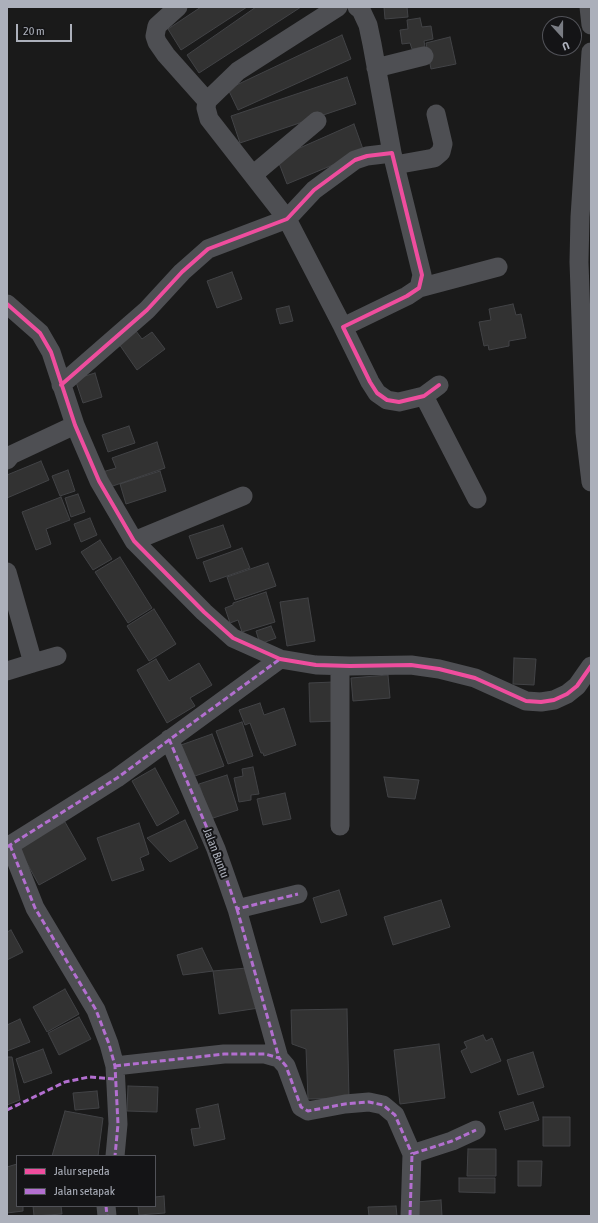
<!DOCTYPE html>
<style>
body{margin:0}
#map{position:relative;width:598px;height:1223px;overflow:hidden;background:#1a1a1a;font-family:"Asap Condensed",sans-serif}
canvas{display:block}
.frame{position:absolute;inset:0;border:8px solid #acb0bb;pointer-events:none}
.legend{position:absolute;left:16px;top:1155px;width:140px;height:52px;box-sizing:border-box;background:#141416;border:1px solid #515258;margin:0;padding:5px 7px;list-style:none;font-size:12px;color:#acb0bb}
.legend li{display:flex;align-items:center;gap:8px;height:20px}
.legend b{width:20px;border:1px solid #515258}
.north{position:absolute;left:542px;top:16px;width:40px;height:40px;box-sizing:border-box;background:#141416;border:1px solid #515258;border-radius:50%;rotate:159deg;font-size:11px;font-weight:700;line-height:16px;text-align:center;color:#acb0bb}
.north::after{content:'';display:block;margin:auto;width:14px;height:18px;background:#797c83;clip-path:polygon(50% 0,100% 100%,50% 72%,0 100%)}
.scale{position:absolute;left:16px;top:24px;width:56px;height:18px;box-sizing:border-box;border:2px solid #acb0bb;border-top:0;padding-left:5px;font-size:12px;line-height:14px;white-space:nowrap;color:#acb0bb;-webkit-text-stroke:3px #141416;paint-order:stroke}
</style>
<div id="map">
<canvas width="598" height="1223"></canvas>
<div class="frame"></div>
<ul class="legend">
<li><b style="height:5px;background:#ef4d9e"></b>Jalur sepeda</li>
<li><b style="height:5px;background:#b36fd0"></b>Jalan setapak</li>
</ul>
<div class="north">U</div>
<div class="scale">20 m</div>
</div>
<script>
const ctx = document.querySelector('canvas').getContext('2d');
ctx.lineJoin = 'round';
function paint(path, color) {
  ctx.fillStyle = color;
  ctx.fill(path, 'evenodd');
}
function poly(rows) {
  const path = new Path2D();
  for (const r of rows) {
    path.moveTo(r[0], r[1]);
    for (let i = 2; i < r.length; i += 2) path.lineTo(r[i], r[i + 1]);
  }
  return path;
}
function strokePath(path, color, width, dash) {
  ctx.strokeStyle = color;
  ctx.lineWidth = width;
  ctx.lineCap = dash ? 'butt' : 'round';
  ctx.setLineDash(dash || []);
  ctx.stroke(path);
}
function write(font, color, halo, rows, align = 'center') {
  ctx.font = font + ' "Asap Condensed",sans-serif';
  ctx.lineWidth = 4;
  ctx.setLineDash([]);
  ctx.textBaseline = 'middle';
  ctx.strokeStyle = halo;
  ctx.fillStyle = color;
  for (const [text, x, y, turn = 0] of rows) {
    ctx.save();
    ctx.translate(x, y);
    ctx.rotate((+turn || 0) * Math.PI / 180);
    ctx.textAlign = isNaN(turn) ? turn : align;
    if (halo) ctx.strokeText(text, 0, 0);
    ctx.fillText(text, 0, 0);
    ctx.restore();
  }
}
const building = poly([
 [201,7,247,7,181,50,168,29,201,7],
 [256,7,301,7,199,73,187,55,256,7],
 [384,7,407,7,408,17,385,19,384,7],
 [420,18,422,27,431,26,433,39,424,41,425,47,412,49,410,43,402,44,400,30,408,29,407,20,420,18],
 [342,35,351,59,238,110,228,89,342,35],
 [450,37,456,64,431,69,426,43,450,37],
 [347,77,356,104,240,143,231,116,347,77],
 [354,124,364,152,287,184,277,158,354,124],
 [232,272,242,299,217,308,207,281,232,272],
 [513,304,516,315,521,314,526,338,509,341,509,346,489,350,488,345,484,346,479,322,491,320,489,309,513,304],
 [289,306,293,321,280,324,276,309,289,306],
 [136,331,142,339,152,332,165,349,137,370,119,344,136,331],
 [95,373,102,397,83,403,75,379,95,373],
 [129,426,135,443,108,452,102,435,129,426],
 [157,442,165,468,104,489,99,473,116,468,112,458,157,442],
 [41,461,49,480,7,498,7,475,41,461],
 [68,470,75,491,60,496,52,476,68,470],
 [160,471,166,491,126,504,120,484,160,471],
 [78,494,85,512,71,517,65,498,78,494],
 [61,497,70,520,46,529,51,544,36,550,22,512,61,497],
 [90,518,97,535,81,542,74,524,90,518],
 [223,525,231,547,197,559,189,536,223,525],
 [100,540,112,559,93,570,81,552,100,540],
 [242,548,250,568,210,582,203,562,242,548],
 [120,557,152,608,128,623,95,572,120,557],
 [268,563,276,586,235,600,227,577,268,563],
 [266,592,275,622,242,632,238,620,230,623,225,608,233,605,233,603,266,592],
 [308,598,315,641,287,646,280,602,308,598],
 [154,609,176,644,149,661,127,626,154,609],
 [271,626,276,638,260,644,256,631,271,626],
 [514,658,536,659,534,685,513,684,514,658],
 [156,659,169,681,199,663,212,685,190,698,195,706,167,723,137,670,156,659],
 [388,675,390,698,353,701,351,678,388,675],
 [334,682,335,721,310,722,309,683,334,682],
 [260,703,264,715,284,708,296,745,264,756,263,753,261,753,250,723,245,725,239,710,260,703],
 [242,722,253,756,228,764,216,731,242,722],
 [212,734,224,766,192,777,181,745,212,734],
 [253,767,259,794,251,795,251,800,239,802,234,778,243,776,242,769,253,767],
 [155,768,179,813,157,826,132,781,155,768],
 [227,775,238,810,210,819,199,784,227,775],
 [384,777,419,780,415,799,388,797,384,777],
 [285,793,291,819,263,825,257,799,285,793],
 [185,820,198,848,170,862,147,838,185,820],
 [65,822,86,859,39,885,18,847,65,822],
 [139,823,149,854,140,858,144,870,112,881,97,838,139,823],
 [339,890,347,915,321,923,313,898,339,890],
 [441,900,450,927,393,945,384,917,441,900],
 [11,930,23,952,7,960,7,932,11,930],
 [202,948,213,971,183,975,177,955,202,948],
 [247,968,259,1008,219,1014,213,971,247,968],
 [65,989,79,1014,47,1032,33,1007,65,989],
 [347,1009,349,1098,308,1099,306,1049,292,1044,291,1010,347,1009],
 [79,1017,91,1039,59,1055,48,1033,79,1017],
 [20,1019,30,1042,7,1051,7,1025,20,1019],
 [483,1035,486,1041,492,1038,501,1061,471,1073,461,1051,467,1048,464,1042,483,1035],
 [439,1044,445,1098,400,1104,394,1050,439,1044],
 [43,1049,52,1073,24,1083,16,1059,43,1049],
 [533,1052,544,1087,518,1095,507,1060,533,1052],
 [7,1057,12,1057,20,1100,7,1105,7,1057],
 [128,1086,158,1087,157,1112,127,1111,128,1086],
 [97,1091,99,1108,75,1110,73,1093,97,1091],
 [533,1102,539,1120,505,1130,499,1112,533,1102],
 [218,1104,225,1139,194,1146,191,1129,200,1128,196,1109,218,1104],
 [65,1111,103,1118,98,1156,52,1156,65,1111],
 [543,1117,570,1117,570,1146,543,1146,543,1117],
 [468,1149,496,1149,496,1176,467,1176,468,1149],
 [518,1161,542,1161,541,1186,518,1186,518,1161],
 [17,1164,17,1206,23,1206,23,1211,7,1213,7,1167,17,1164],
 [459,1178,495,1178,495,1193,459,1192,459,1178],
 [164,1196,165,1213,139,1215,138,1206,155,1206,155,1197,164,1196],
 [441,1200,442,1216,416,1216,416,1202,441,1200],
 [33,1206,61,1206,62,1214,34,1216,33,1206],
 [396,1206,397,1216,369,1216,368,1207,396,1206]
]);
const minor = poly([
 [178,7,157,26,155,36,157,42,166,55,207,101],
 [338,7,238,71,207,101,206,108,209,119,287,219,343,327],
 [357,7,361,10,368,25,372,44,392,153],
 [589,7,591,25],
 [591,52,580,217,579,262,585,432,591,482],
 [376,68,424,56],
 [395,165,434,158,441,152,443,144,436,114],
 [254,174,317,121],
 [419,288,498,267],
 [7,304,40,333,51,352,75,425,99,481,134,541,204,612,233,638,280,659,316,665,350,666,411,665,439,669,475,678,526,701,541,702,554,700,567,694,577,686,591,666],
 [61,385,147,310,182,272,208,249,287,219,314,190,355,160,367,156,392,153,422,275,419,288,407,296,343,327,370,382,377,393,387,400,399,402,424,396,439,385],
 [424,396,477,499],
 [7,460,11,455,75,425],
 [134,541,243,496],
 [7,572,33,663,57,656],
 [340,666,340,826],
 [7,671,33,663],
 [169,739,216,849,237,909,298,894],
 [10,845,35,908,96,1010,109,1044,115,1066,118,1124,115,1156],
 [7,847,117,778,280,659],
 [237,909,279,1058],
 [115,1066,224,1054,265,1054,279,1058,286,1066,301,1107,308,1111,345,1104,369,1102,383,1105,395,1115,412,1154],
 [106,1206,107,1216],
 [410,1216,412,1154,452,1141,476,1130]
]);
const quiet = poly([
 [169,739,216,849,237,909,298,894],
 [10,845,35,908,96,1010,109,1044,115,1066,118,1124,115,1156],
 [7,847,117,778,280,659],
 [237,909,279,1058],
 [115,1066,224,1054,265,1054,279,1058,286,1066,301,1107,308,1111,345,1104,369,1102,383,1105,395,1115,412,1154],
 [7,1110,65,1082,89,1077,115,1079],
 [106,1206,107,1216],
 [410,1216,412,1154,452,1141,476,1130]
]);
const cycleway = poly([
 [7,304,40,333,51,352,75,425,99,481,134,541,204,612,233,638,280,659,316,665,350,666,411,665,439,669,475,678,526,701,541,702,554,700,567,694,577,686,591,666],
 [61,385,147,310,182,272,208,249,287,219,314,190,355,160,367,156,392,153,422,275,419,288,407,296,343,327,370,382,377,393,387,400,399,402,424,396,439,385]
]);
const streetNames = [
 ["Jalan Buntu",216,853,69]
];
paint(building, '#323232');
strokePath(building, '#424346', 1);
strokePath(minor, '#4e4f53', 19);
strokePath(quiet, '#b36fd0', 3, [6, 3]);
strokePath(cycleway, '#ef4d9e', 4);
write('12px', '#acb0bb', '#141416', streetNames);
</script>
